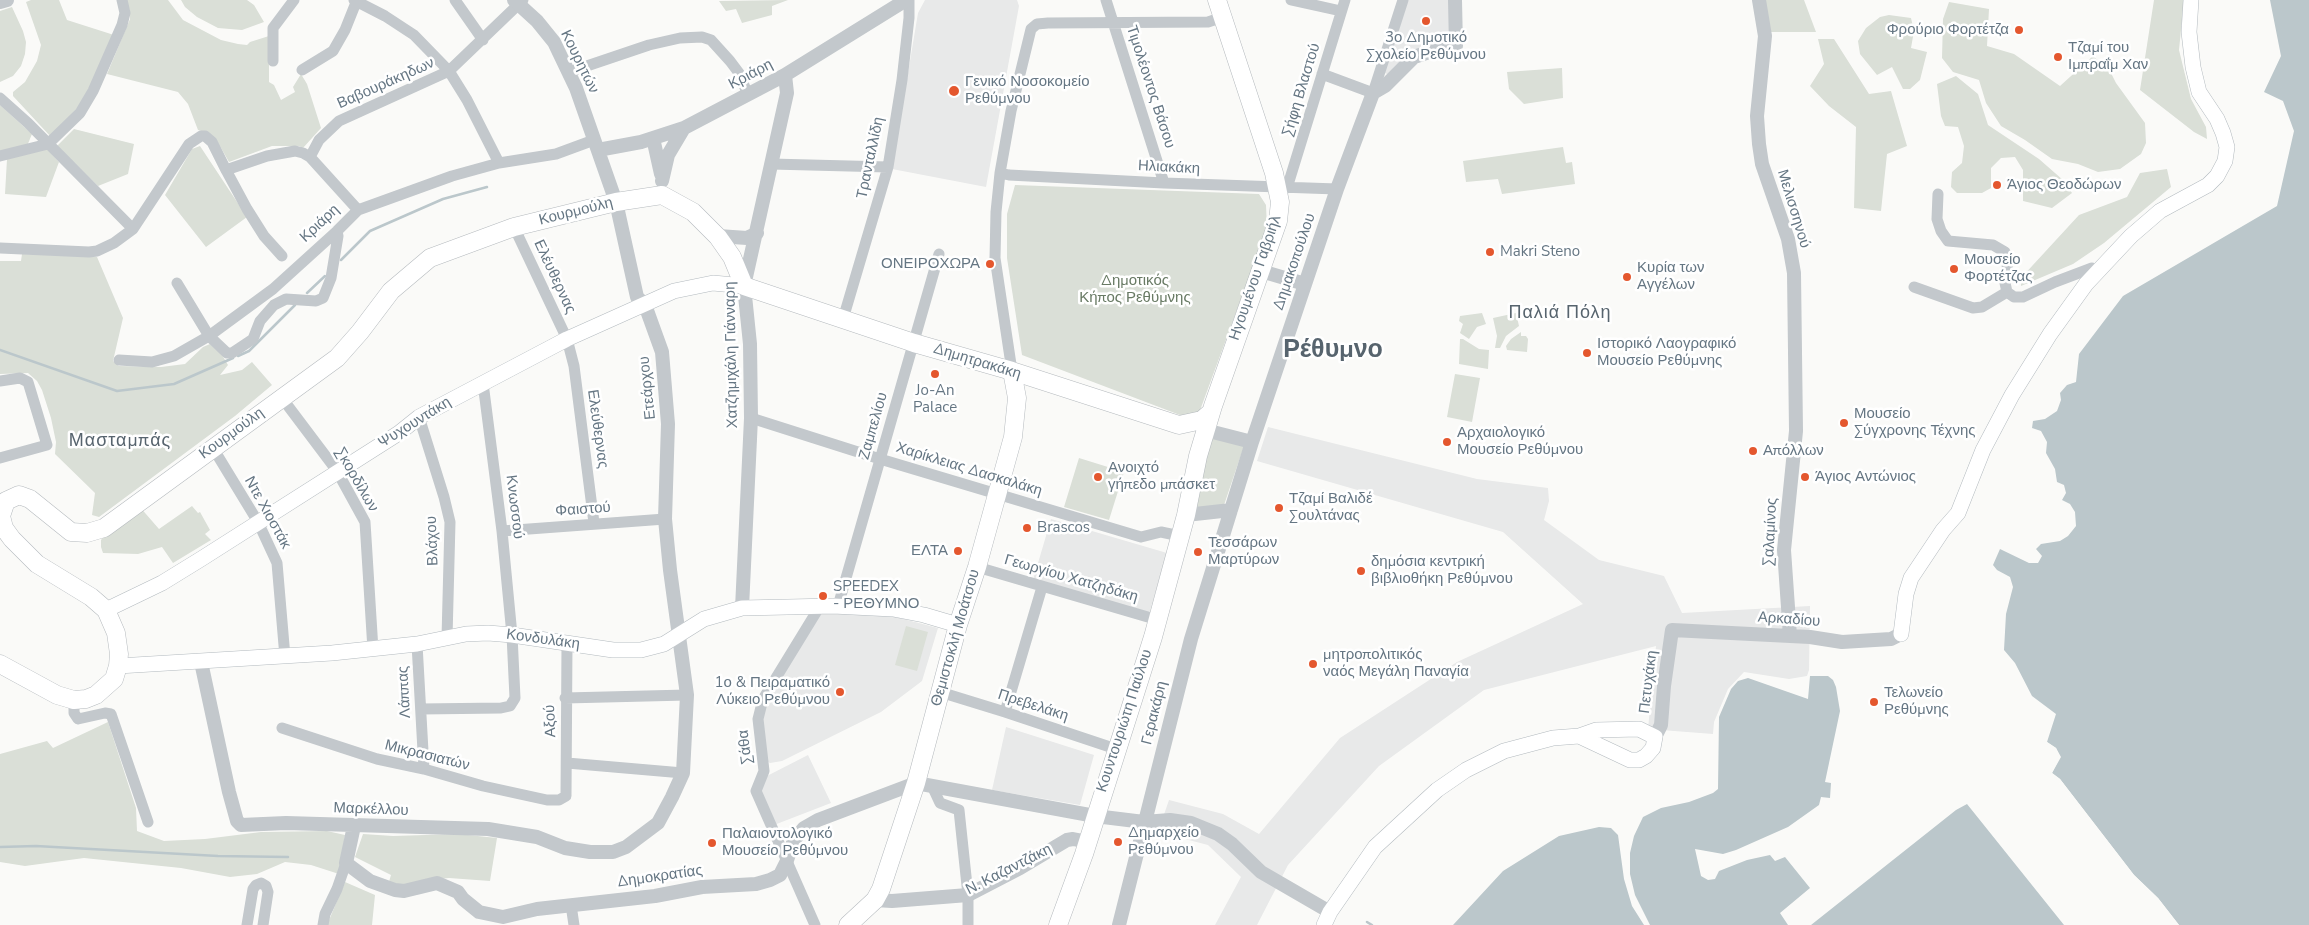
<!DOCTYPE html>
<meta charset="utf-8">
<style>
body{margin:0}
canvas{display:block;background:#fafaf8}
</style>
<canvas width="2309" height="925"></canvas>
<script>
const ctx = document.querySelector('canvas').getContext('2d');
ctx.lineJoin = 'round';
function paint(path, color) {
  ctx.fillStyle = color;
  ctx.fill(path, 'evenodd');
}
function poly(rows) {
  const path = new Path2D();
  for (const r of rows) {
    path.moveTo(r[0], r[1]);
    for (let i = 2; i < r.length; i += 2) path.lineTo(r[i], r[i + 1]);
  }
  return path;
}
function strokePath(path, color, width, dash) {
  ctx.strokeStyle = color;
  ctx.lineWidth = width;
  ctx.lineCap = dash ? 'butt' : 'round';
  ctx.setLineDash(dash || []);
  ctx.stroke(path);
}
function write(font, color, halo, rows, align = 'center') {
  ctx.font = font + ' "Nunito Sans",sans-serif';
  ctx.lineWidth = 5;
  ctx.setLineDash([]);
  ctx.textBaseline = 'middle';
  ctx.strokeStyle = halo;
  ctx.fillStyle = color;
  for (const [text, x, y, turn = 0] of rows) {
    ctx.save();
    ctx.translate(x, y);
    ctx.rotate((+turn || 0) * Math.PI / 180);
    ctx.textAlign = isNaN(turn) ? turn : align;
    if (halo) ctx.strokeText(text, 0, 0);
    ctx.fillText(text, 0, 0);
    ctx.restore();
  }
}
const built = poly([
 [925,0,1017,0,1019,6,986,187,892,169,918,13],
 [1407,0,1450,0,1452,42,1429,45,1412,53,1389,75,1383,72],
 [1268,427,1477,479,1548,488,1549,501,1544,520,1599,560,1664,576,1682,613,1810,606,1809,670,1807,676,1789,679,1744,672,1728,689,1714,722,1713,734,1648,729,1656,646,1484,690,1379,766,1288,865,1257,925,1215,925,1241,877,1208,845,1158,832,1169,800,1223,814,1259,834,1340,738,1457,662,1583,604,1503,532,1257,461],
 [1051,519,1167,553,1149,614,1033,580],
 [821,613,884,614,938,628,922,681,881,712,782,761,770,763,766,761,760,719,765,702],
 [1006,727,1094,755,1080,805,992,790],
 [808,755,831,803,774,825,758,792,765,777]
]);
const green = poly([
 [31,0,59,0,67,20,114,35,82,103,51,137,13,96,13,92,25,82,37,61,41,45,26,2],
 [126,0,168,0,183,20,221,40,238,44,247,45,250,42,269,36,269,82,274,85,281,100,295,92,293,87,301,74,307,84,321,128,303,148,299,146,272,146,229,162,216,139,208,133,198,130,188,104,178,92,107,74,130,19,130,11],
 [181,0,247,0,254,5,264,22,242,30,218,28,197,17,185,7],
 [788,0,772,6,772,15,742,23,736,9,726,11,719,1],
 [1764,0,1804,0,1816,32,1769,32],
 [2154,0,2184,0,2179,50,2191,99,2206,127,2207,139,2194,132,2140,90],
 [1949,2,1989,9,1987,46,2014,54,2060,86,2093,56,2110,71,2116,83,2145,123,2146,143,2141,154,2120,169,2098,172,2078,164,2052,159,2025,140,2001,126,1986,103,1979,80,1953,72,1942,58,1943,19],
 [12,7,23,31,26,42,25,54,21,66,13,76,0,82,0,11],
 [1889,15,1911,18,1914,31,1911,48,1927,52,1920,80,1910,89,1903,89,1892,67,1877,75,1860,54,1858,41,1866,28,1880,17],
 [1818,39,1834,39,1869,94,1891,91,1907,146,1887,154,1881,211,1854,208,1856,127,1829,106,1810,86,1824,64],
 [1562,68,1563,98,1524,104,1509,89,1507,72],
 [1956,76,1978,94,1988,125,2039,159,2063,180,2072,193,2052,208,2023,201,2023,170,2015,157,2001,158,1991,168,1991,188,1982,193,1957,193,1951,187,1952,172,1962,163,1964,146,1958,127,1945,126,1941,116,1937,84],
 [0,105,32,134,27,146,0,152],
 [74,129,134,144,128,174,98,186,57,146],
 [200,146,247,217,206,247,165,195,192,149],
 [1563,147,1566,163,1572,162,1575,184,1502,194,1498,179,1466,182,1463,161],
 [47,149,59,162,46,197,5,194,7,159],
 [2167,169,2171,187,2104,243,2073,264,2021,286,2021,278,2079,215,2127,197,2140,173],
 [1015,185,1259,194,1266,205,1267,228,1199,413,1188,416,1180,415,1022,355,1007,258,1007,214],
 [22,254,97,257,123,318,113,361,119,366,161,367,185,364,203,347,210,344,222,355,228,365,220,375,242,370,252,362,272,385,235,416,99,517,92,515,95,493,55,454,56,442,51,418,42,390,37,381,28,373,0,374,0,261,21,261],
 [1482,313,1486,324,1477,327,1469,339,1460,333,1463,324,1459,321,1460,316],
 [1516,313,1519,326,1506,336,1500,348,1495,348,1497,336,1493,318],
 [1521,332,1521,336,1526,336,1528,339,1527,352,1507,350,1506,346,1511,339],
 [1460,339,1463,339,1479,349,1489,350,1488,369,1459,364],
 [1455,374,1480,378,1472,422,1447,417],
 [1206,436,1244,446,1224,505,1192,508],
 [1079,458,1124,472,1109,520,1064,507],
 [139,506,159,529,192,506,198,513,200,512,210,530,205,534,211,540,173,563,162,547,138,554,103,553,101,547,101,540,109,530],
 [906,626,928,632,917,671,895,665],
 [108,722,136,808,137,831,164,841,205,839,261,832,327,831,345,835,339,874,311,865,285,862,257,874,230,877,181,868,84,858,25,866,0,862,0,754,47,741,53,748],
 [363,834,393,836,458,834,497,838,490,881,449,878,419,881,406,885,388,885,391,875,355,857],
 [345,882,375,895,372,925,327,925]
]);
const water = poly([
 [2270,0,2309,0,2309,925,2179,925,2158,898,2134,875,2060,779,2052,773,2060,757,2056,748,2047,742,2056,714,2032,696,2015,663,2004,650,2006,614,2013,587,2010,577,1997,570,1993,565,2000,549,2029,563,2038,563,2042,556,2036,549,2041,544,2060,541,2068,536,2076,526,2075,512,2070,504,2062,500,2066,493,2064,485,2057,482,2055,469,2046,453,2047,442,2041,431,2032,428,2033,421,2045,419,2057,411,2061,400,2060,393,2067,385,2076,382,2079,354,2123,296,2277,206,2294,131,2283,101,2264,92,2281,56],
 [1810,676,1828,676,1833,680,1836,687,1840,711,1825,782,1831,783,1830,798,1821,797,1819,805,1788,827,1736,850,1723,854,1695,849,1701,876,1708,880,1715,879,1719,871,1747,860,1770,855,1775,861,1785,857,1810,888,1780,913,1788,925,1650,925,1635,895,1630,874,1630,853,1634,836,1643,817,1661,808,1689,802,1713,793,1718,789,1719,717,1731,689,1738,681,1748,678,1808,699],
 [1967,804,2064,925,1811,925,1956,810],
 [1599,827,1611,828,1618,835,1624,879,1632,906,1644,925,1453,925,1503,871,1559,836]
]);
const pier = poly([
 [2047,742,2056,748,2061,757,2052,773,2060,779,2134,875,2158,898,2179,925,2176,925,2156,900,2132,877,2058,781,2050,774,2052,766,2058,757,2054,750,2045,743]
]);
const stream = poly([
 [341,260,370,231,443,199,487,187],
 [307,293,325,276],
 [0,350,117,391,174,384,233,358],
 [238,356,249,351,295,305],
 [0,847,36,846,218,856,288,857],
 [1367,922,1372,925]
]);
const minor = poly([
 [354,0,385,16,414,35,449,71,467,100,499,163],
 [455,0,483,40],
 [1106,0,1164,183],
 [1291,0,1341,11],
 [273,61,273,28,294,0],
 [302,70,333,51,345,30,357,0],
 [569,72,649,45,680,38,702,37,711,40,730,61,739,73,748,95],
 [1322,74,1373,93,1403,0],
 [0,98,28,123,133,229],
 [0,156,48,144,80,113,93,91,122,25,125,13,122,0],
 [310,157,319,140,339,121,449,71,523,0],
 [771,164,888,167],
 [226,170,247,209,264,236,282,256],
 [1000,173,1009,175,1164,183,1337,189],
 [1287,188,1345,0],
 [1938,194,1937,219,1941,231,1948,241,1993,245,2005,252,2008,261,2005,283,2007,292,2014,297,2023,297,2055,282,2092,268,2099,270],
 [514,227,567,339,574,366,594,523],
 [0,248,89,252,97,251,114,243,133,229,189,144,201,136,205,136,212,142,226,170,267,156,295,151,303,153,310,157,358,210],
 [177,283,209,336,227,353,232,353,253,339,260,321,274,305,286,299,316,301,323,298,331,278,338,236,337,231],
 [1914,287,1973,308,1982,307,2007,292],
 [843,319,888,167,902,80,909,18,909,0],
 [119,360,152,362,174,356,209,336,273,289,337,231,358,210,452,176,499,163,556,154,594,140],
 [1012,371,995,258,996,212,1000,173,1011,111,1031,29,1037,24,1048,23,1208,22,1223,17],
 [0,381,20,378,28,382,47,445,0,458],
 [282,398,337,471,365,522,373,650],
 [419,417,444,497,450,522,447,638],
 [751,418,880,459,1141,537,1161,532,1180,536],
 [213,448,258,522,277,563,285,657],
 [502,531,665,519],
 [977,567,1158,620],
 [838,606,939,254],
 [417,644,424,769],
 [940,692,1005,712,1116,749],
 [565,698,687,695],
 [74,700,74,713,78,719,105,713,111,714,148,822],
 [421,709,501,708,510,706,515,698,512,635,502,531,483,383],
 [1005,712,1042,587],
 [282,728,377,759,424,769,483,786,547,800,559,800,566,796,567,644],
 [567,763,683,773],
 [933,788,940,803,959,810,968,895,968,925],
 [571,905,574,925],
 [247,925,253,889,256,885,261,883,266,886,268,892,263,925],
 [323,925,325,914,337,889,346,863],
 [815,925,756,791,764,771,758,719,763,699,820,606]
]);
const tertiary = poly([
 [1759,0,1765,36,1757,116,1759,144,1762,164,1788,239,1794,273,1796,431,1784,550,1790,636],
 [0,2,7,0],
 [653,138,661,174],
 [598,150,641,142,684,128,785,75,906,0],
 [662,181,668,155,684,128],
 [718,236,747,238,757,233],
 [1261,271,1305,284],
 [1205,430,1252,442],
 [1186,515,1231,510],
 [742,608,751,418,750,344,744,286,787,93,785,75],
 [201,662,229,792,237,821,241,825,286,823,488,829,537,837,565,848,590,852,613,852,626,847,658,823,672,797,683,773,687,695,670,570,665,519,668,424,662,352,645,305,637,297,616,202,576,88,554,42,537,21,514,0],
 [1655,737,1661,725,1664,686,1672,630,1810,637,1842,642,1891,639,1901,634],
 [354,826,346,863,370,881,395,890,404,891,437,883,458,892,463,899,479,912,503,917,537,909,655,896,702,887,756,884,770,880,780,875,786,863,794,840,804,828,818,820,916,783,1095,816,1144,822,1170,820,1191,823,1218,834,1232,844,1261,872,1330,912],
 [875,900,892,901,968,895,1020,868,1067,840,1073,839,1088,842],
 [1119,925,1191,639,1252,442,1337,189,1373,93,1385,86,1414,57,1435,50,1456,46,1455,0]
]);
const secondary = poly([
 [106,610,162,583,201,559,399,433,419,417,567,339,674,291,713,283,744,286],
 [1901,634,1906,594,1911,578,1943,530,1958,513,1983,450,2012,395,2050,334,2086,284,2131,236,2160,211,2208,185,2217,176,2225,161,2227,147,2223,133,2217,119,2199,92,2193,67,2189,32,2191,0],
 [118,666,332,653,417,644,466,634,488,633,512,635,613,650,641,650,664,644,704,619,742,608,833,606,893,609,924,615,958,625],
 [1324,925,1330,912,1375,847,1437,790,1466,770,1504,751,1553,738,1579,736,1596,730,1639,729,1655,737,1653,748,1646,756,1639,760,1630,760,1579,736]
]);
const primary = poly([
 [0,664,57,695,74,700,86,699,96,695,114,679,118,666,119,654,116,633,106,610,91,597,37,564,12,539,4,528,1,516,6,501,19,495,30,499,71,532,87,533,104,528,337,358,360,332,391,291,430,258,514,227,616,202,662,195,693,212,718,237,732,257,744,286,914,343,1012,371,1179,425,1202,420,1210,413],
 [848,925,875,900,881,889,916,783,958,625,977,567,1013,437,1017,398,1012,371],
 [1058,925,1084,854,1153,637,1186,515,1198,456,1213,406,1278,221,1280,202,1274,173,1217,0]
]);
const markers = [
 [1426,21,5,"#e4572e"],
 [2019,30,5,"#e4572e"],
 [2058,57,5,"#e4572e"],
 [954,91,6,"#e4572e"],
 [1997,185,5,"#e4572e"],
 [1490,252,5,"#e4572e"],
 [990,264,5,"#e4572e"],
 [1954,269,5,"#e4572e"],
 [1627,277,5,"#e4572e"],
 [1587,353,5,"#e4572e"],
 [935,374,5,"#e4572e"],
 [1844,423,5,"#e4572e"],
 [1447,442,5,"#e4572e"],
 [1753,451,5,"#e4572e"],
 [1098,477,5,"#e4572e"],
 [1805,477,5,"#e4572e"],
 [1279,508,5,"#e4572e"],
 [1027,528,5,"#e4572e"],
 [958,551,5,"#e4572e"],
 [1198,552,5,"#e4572e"],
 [1361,571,5,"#e4572e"],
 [823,596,5,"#e4572e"],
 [1313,664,5,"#e4572e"],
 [840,692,5,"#e4572e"],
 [1874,702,5,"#e4572e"],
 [1118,842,5,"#e4572e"],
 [712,843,5,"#e4572e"]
];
const poiNames = [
 ["Φρούριο Φορτέτζα",2009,30,"right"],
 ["3ο Δημοτικό",1426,38,"center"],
 ["Σχολείο Ρεθύμνου",1426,55,"center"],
 ["Τζαμί του",2068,48],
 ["Ιμπραΐμ Χαν",2068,65],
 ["Γενικό Νοσοκομείο",965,82],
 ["Ρεθύμνου",965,99],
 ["Άγιος Θεοδώρων",2007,185],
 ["Makri Steno",1500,252],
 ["Μουσείο",1964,260],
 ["Φορτέτζας",1964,277],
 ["ΟΝΕΙΡΟΧΩΡΑ",980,264,"right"],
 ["Κυρία των",1637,268],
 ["Αγγέλων",1637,285],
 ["Ιστορικό Λαoγραφικό",1597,344],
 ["Μουσείο Ρεθύμνης",1597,361],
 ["Jo-An",935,391,"center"],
 ["Palace",935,408,"center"],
 ["Μουσείο",1854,414],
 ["Σύγχρονης Τέχνης",1854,431],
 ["Αρχαιολογικό",1457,433],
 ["Μουσείο Ρεθύμνου",1457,450],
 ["Απόλλων",1763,451],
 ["Ανοιχτό",1108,468],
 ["γήπεδο μπάσκετ",1108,485],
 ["Άγιος Αντώνιος",1815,477],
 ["Τζαμί Βαλιδέ",1289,499],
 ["Σουλτάνας",1289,516],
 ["Brascos",1037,528],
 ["Τεσσάρων",1208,543],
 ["Μαρτύρων",1208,560],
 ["ΕΛΤΑ",948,551,"right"],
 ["δημόσια κεντρική",1371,562],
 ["βιβλιοθήκη Ρεθύμνου",1371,579],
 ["SPEEDEX",833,587],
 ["- ΡΕΘΥΜΝΟ",833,604],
 ["μητροπολιτικός",1323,655],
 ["ναός Μεγάλη Παναγία",1323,672],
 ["1ο & Πειραματικό",830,683,"right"],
 ["Λύκειο Ρεθύμνου",830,700,"right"],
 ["Τελωνείο",1884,693],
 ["Ρεθύμνης",1884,710],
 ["Δημαρχείο",1128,833],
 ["Ρεθύμνου",1128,850],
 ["Παλαιοντολογικό",722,834],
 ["Μουσείο Ρεθύμνου",722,851]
];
const streetNames = [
 ["Κουρητών",579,62,64],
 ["Κριάρη",751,75,-28],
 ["Βαβουράκηδων",386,84,-24],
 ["Τιμολέοντος Βάσου",1150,87,72],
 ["Σήφη Βλαστού",1302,90,-73],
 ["Τρανταλλίδη",871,158,-78],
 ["Ηλιακάκη",1169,168,3],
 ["Μελισσηνού",1793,209,73],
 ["Κουρμούλη",576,212,-14],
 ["Κριάρη",320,224,-43],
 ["Δημακοπούλου",1295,262,-71],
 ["Ελέυθερνας",554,277,65],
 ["Ηγουμένου Γαβριήλ",1256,278,-71],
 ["Χατζημιχάλη Γιάνναρη",732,355,-91],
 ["Δημητρακάκη",977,362,17],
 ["Ετεάρχου",648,388,-96],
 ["Ψυχουντάκη",415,423,-32],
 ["Ζαμπελίου",874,426,-74],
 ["Ελεύθερνας",597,429,82],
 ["Κουρμούλη",232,434,-36],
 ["Χαρίκλειας Δασκαλάκη",969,470,17],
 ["Σκορδίλων",356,480,60],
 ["Κνωσσού",514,507,83],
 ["Φαιστού",583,510,-4],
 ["Ντε Χιοστάκ",267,513,61],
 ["Σαλαμίνος",1771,532,-87],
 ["Βλάχου",433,541,-92],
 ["Γεωργίου Χατζηδάκη",1071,579,16],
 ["Αρκαδίου",1789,620,4],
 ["Θεμιστοκλή Μοάτσου",956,638,-74],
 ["Κονδυλάκη",543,640,8],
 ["Πετυχάκη",1649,682,-83],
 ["Λάππας",405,692,-93],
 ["Πρεβελάκη",1033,706,18],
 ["Γερακάρη",1155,713,-76],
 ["Αξού",551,721,-92],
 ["Κουντουριώτη Παύλου",1125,721,-72],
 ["Σάθα",746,747,-97],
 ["Μικρασιατών",427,756,14],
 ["Μαρκέλλου",371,810,2],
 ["Ν. Καζαντζάκη",1009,870,-27],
 ["Δημοκρατίας",660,877,-8]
];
const parkNames = [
 ["Δημοτικός",1135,281],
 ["Κήπος Ρεθύμνης",1135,298]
];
const quarterNames = [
 ["Παλιά Πόλη",1560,314],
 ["Μασταμπάς",120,442]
];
const townNames = [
 ["Ρέθυμνο",1333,351]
];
paint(built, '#e8e9e9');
paint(green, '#dadfd7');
paint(water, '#bbc7cb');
paint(pier, '#fafaf8');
strokePath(stream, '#bbc7cb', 2.5);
strokePath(secondary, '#b3babf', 16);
strokePath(primary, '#b5babe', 19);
strokePath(minor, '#c3c8cc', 11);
strokePath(tertiary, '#c3c8cc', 14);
strokePath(secondary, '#fff', 15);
strokePath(primary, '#fff', 18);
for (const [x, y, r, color] of markers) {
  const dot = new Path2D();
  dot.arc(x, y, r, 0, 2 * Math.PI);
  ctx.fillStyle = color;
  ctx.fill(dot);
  strokePath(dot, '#fff', 2);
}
write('15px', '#657683', '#fff', poiNames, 'left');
write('15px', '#657683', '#fff', streetNames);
write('15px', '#687a64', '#fff', parkNames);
ctx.letterSpacing = '1px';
write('18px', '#57646e', '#fff', quarterNames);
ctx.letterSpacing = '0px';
write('bold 25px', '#57646e', '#fff', townNames);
</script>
